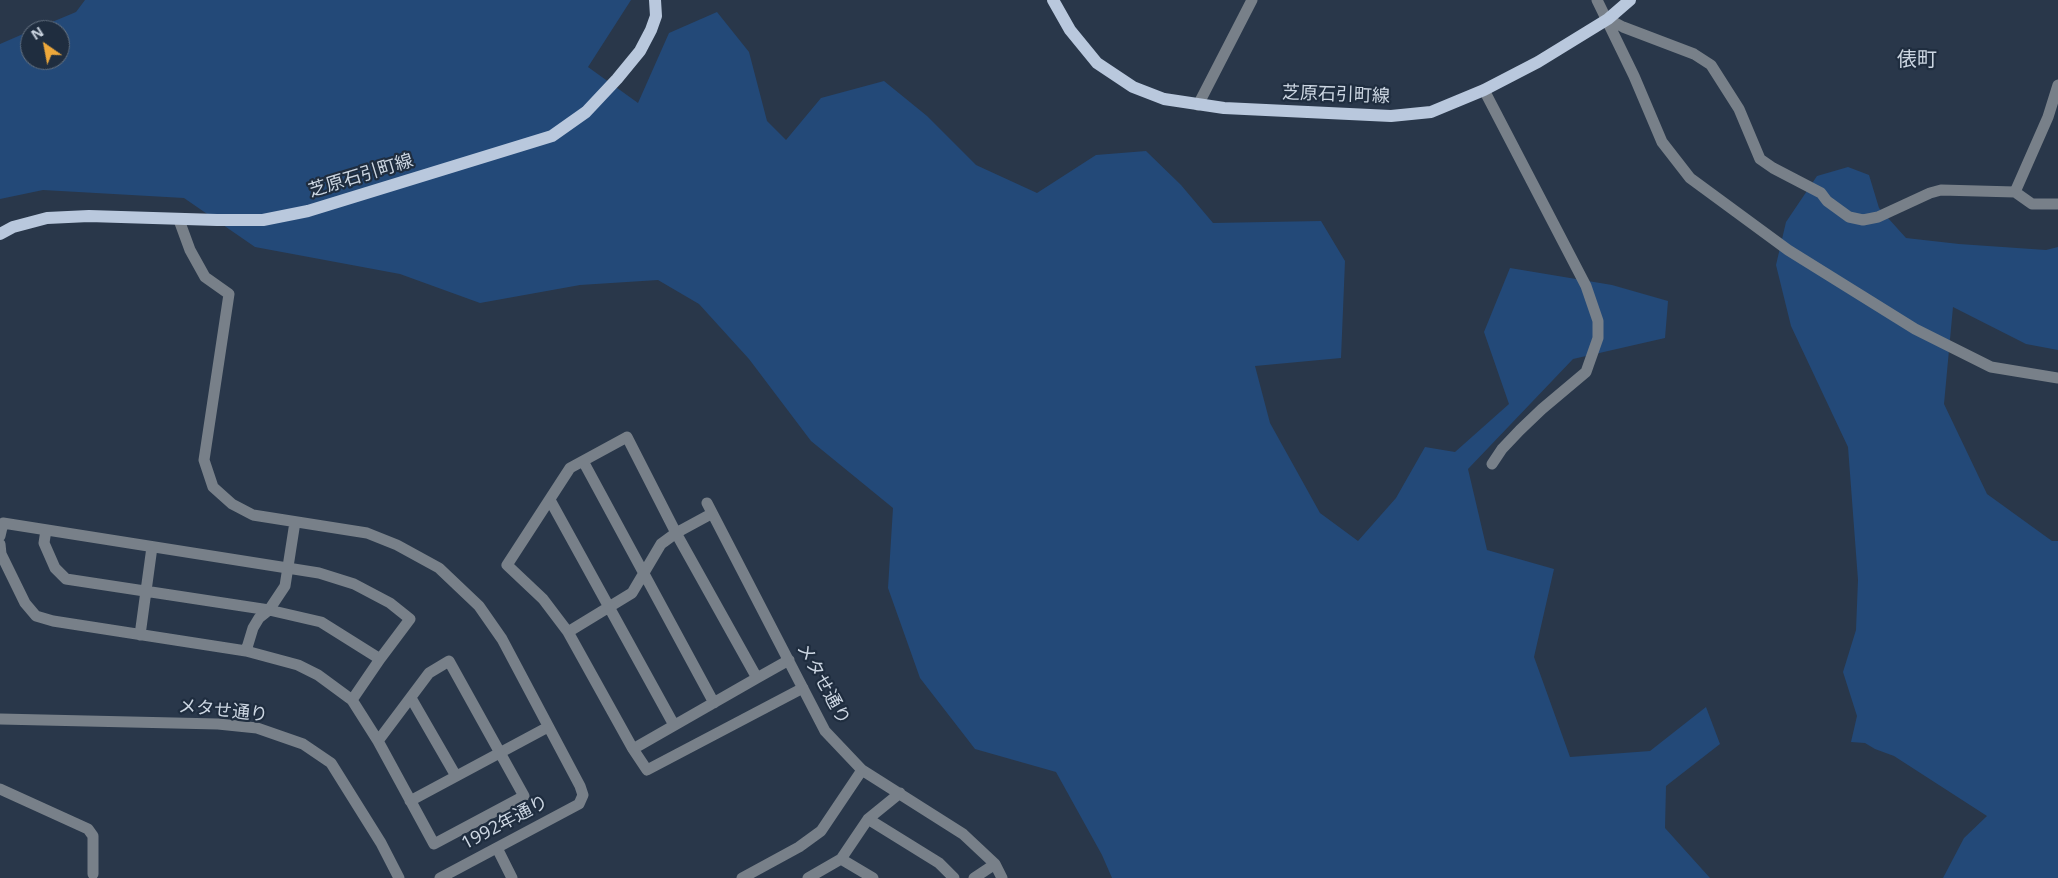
<!DOCTYPE html>
<meta charset="utf-8">
<style>
body{margin:0}
#map{position:relative;width:2058px;height:878px;overflow:hidden;background:#29374a;font-family:"Noto Sans",sans-serif}
canvas{display:block}
.north{position:absolute;left:20px;top:20px;width:50px;height:50px;box-sizing:border-box;background:#1f2d3f;border:1px solid #647180;border-radius:50%;rotate:327deg;font-size:14px;font-weight:700;line-height:20px;text-align:center;color:#ccd6e2}
.north::after{content:'';display:block;margin:auto;width:18px;height:22px;background:#eda83b;clip-path:polygon(50% 0,100% 100%,50% 72%,0 100%)}
</style>
<div id="map">
<canvas width="2058" height="878"></canvas>
<div class="north">N</div>
</div>
<script>
const ctx = document.querySelector('canvas').getContext('2d');
ctx.lineJoin = 'round';
function paint(path, color) {
  ctx.fillStyle = color;
  ctx.fill(path, 'evenodd');
}
function poly(rows) {
  const path = new Path2D();
  for (const r of rows) {
    path.moveTo(r[0], r[1]);
    for (let i = 2; i < r.length; i += 2) path.lineTo(r[i], r[i + 1]);
  }
  return path;
}
function strokePath(path, color, width, dash) {
  ctx.strokeStyle = color;
  ctx.lineWidth = width;
  ctx.lineCap = dash ? 'butt' : 'round';
  ctx.setLineDash(dash || []);
  ctx.stroke(path);
}
function write(font, color, halo, rows, align = 'center') {
  ctx.font = font + ' "Noto Sans","Noto Sans JP",sans-serif';
  ctx.lineWidth = 4.5;
  ctx.setLineDash([]);
  ctx.textBaseline = 'middle';
  ctx.strokeStyle = halo;
  ctx.fillStyle = color;
  for (const [text, x, y, turn = 0] of rows) {
    ctx.save();
    ctx.translate(x, y);
    ctx.rotate((+turn || 0) * Math.PI / 180);
    ctx.textAlign = isNaN(turn) ? turn : align;
    if (halo) ctx.strokeText(text, 0, 0);
    ctx.fillText(text, 0, 0);
    ctx.restore();
  }
}
const green = poly([
 [85,0,631,0,588,67,638,103,669,33,717,12,749,52,767,121,786,140,821,98,884,81,927,116,976,165,1037,193,1096,155,1146,151,1181,185,1213,223,1321,221,1345,261,1341,358,1255,366,1270,423,1320,513,1358,541,1396,498,1425,447,1455,452,1509,404,1484,332,1510,268,1612,285,1668,301,1665,338,1573,359,1468,469,1487,550,1554,569,1534,657,1570,757,1650,751,1706,707,1720,744,1666,786,1665,828,1710,878,1112,878,1102,855,1056,772,975,749,920,678,888,588,893,508,811,441,749,359,699,304,658,280,580,285,480,303,400,274,255,247,184,198,43,190,0,199,0,44,30,31,30,60,60,60,60,30,33,30,76,12],
 [1848,167,1869,175,1879,208,1906,238,1959,244,2046,250,2058,247,2058,350,2026,344,1953,307,1944,404,1987,494,2052,541,2058,541,2058,878,1943,878,1964,838,1987,816,1894,756,1875,749,1865,743,1851,742,1857,716,1843,672,1856,630,1858,580,1848,447,1791,326,1776,265,1786,222,1817,176]
]);
const minor = poly([
 [1597,0,1634,76,1662,142,1690,178,1788,250,1915,329,1991,367,2058,378],
 [1608,19,1623,27,1694,54,1711,65,1739,109,1760,159,1773,168,1821,193,1827,201,1849,217,1863,220,1878,217,1930,193,1941,190,2015,192,2032,204,2058,204],
 [1484,90,1586,286,1598,321,1598,338,1586,372,1542,409,1520,430,1502,449,1492,464],
 [1198,105,1252,0],
 [2015,192,2048,117,2058,85],
 [179,220,190,250,205,277,229,294,204,460,213,487,232,504,253,515,367,533,397,545,439,568,479,606,502,639,580,786,583,795,579,804,440,878],
 [583,461,714,703],
 [550,500,674,725],
 [707,503,825,731,862,770,963,834,995,864,1002,878],
 [46,530,44,543,55,568,66,579,269,610,285,586,295,522],
 [0,536,3,523,319,573,354,584,390,603,410,619,380,659],
 [0,544,1,554,25,603,36,616,53,621,246,651],
 [269,610,321,622,380,659,352,700,318,675,298,665,246,651,253,628,259,618,269,610],
 [568,632,632,593,661,544,676,533,711,514],
 [140,635,152,547],
 [757,678,789,660],
 [411,698,456,776],
 [352,700,378,741,434,844,524,796,449,661,429,673,378,741],
 [0,719,218,724,257,728,303,744,331,763,381,843,399,878],
 [633,749,757,678,676,533,627,437,570,468,507,565,543,599,568,632,633,749,647,770,803,688],
 [0,789,88,829,93,836,93,874],
 [410,801,548,727],
 [868,819,939,863,954,878],
 [497,848,512,878],
 [841,859,873,878],
 [742,878,799,847,821,831,862,770],
 [808,878,841,859,868,819,900,793],
 [974,878,995,864]
]);
const major = poly([
 [1053,0,1070,30,1097,63,1133,87,1164,99,1224,108,1391,116,1431,112,1484,90,1538,62,1608,19,1630,0],
 [0,234,13,227,47,218,89,216,217,220,263,220,308,211,552,136,586,112,617,79,640,51,651,30,656,16,655,0]
]);
const streetNames = [
 ["芝原石引町線",1336,95,2],
 ["芝原石引町線",361,176,-17],
 ["メタせ通り",823,684,61],
 ["メタせ通り",223,711,6],
 ["1992年通り",505,823,-28]
];
const quarterNames = [
 ["俵町",1917,60]
];
paint(green, '#234978');
strokePath(minor, '#788089', 11);
strokePath(major, '#b9c8dd', 12);
write('18px', '#ccd6e2', '#1f2d3f', streetNames);
write('20px', '#ccd6e2', '#1f2d3f', quarterNames);
</script>
